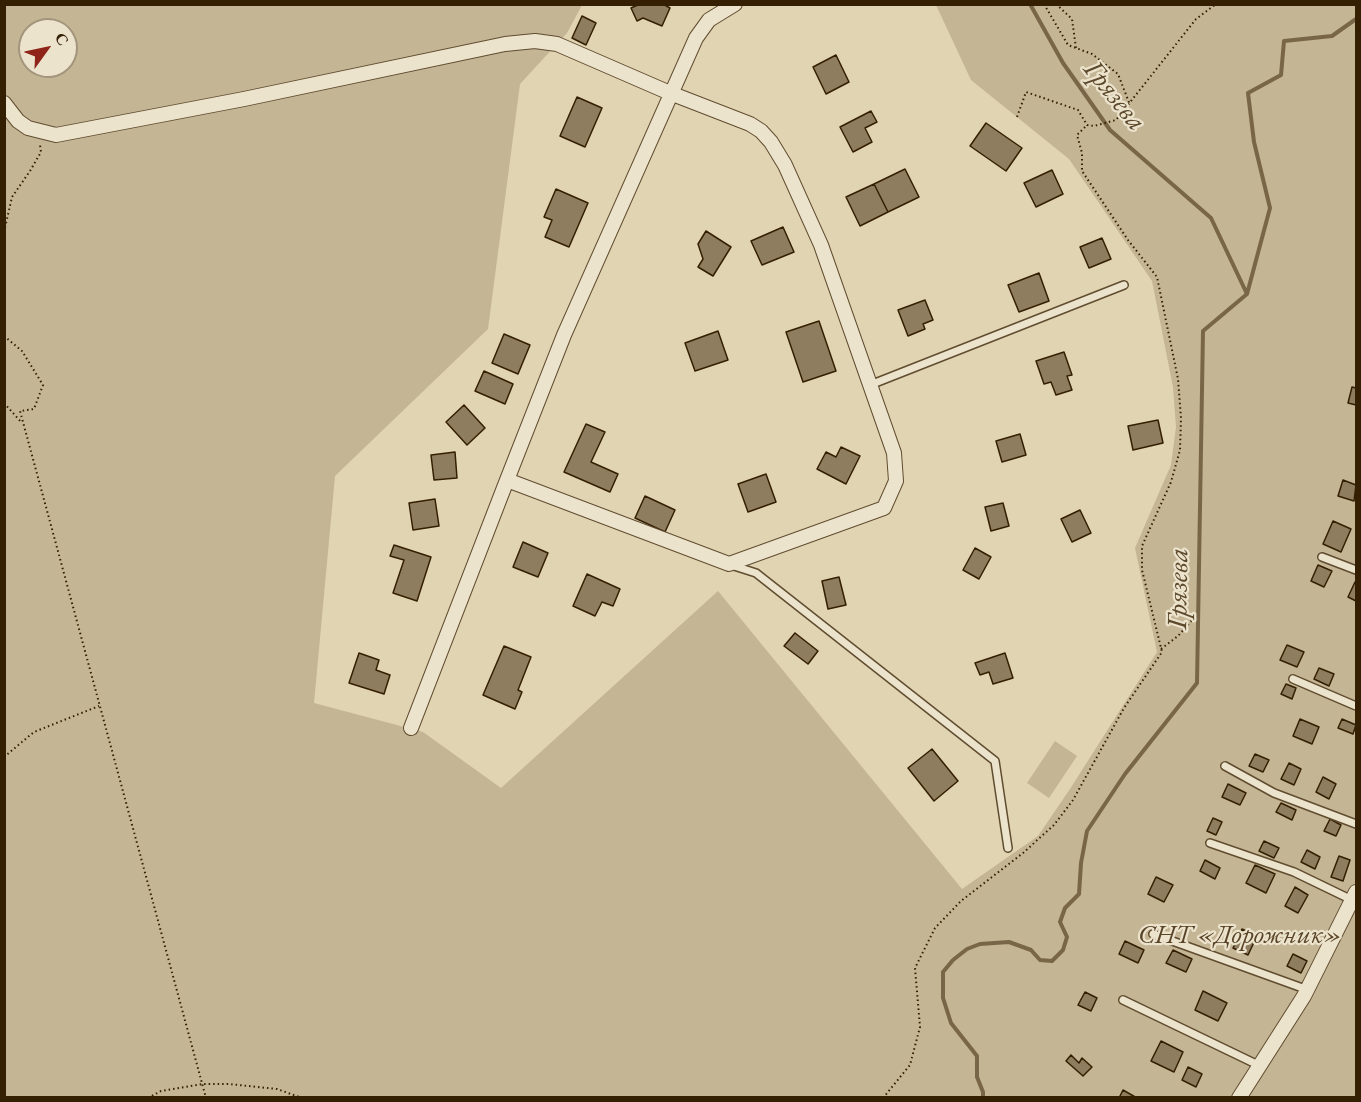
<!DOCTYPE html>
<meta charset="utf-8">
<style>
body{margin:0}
#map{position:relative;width:1361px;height:1102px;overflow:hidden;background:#e1d4b2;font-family:"EB Garamond",serif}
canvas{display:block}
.frame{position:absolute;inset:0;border:6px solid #351f03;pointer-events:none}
.north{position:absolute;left:18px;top:18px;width:60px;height:60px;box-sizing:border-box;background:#ece3cd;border:2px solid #a3957c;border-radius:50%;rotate:57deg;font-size:16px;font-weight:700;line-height:24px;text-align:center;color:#351f03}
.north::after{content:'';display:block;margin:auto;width:21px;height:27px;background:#8f2418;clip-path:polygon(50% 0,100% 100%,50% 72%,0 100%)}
</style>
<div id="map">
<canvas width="1361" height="1102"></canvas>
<div class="frame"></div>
<div class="north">С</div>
</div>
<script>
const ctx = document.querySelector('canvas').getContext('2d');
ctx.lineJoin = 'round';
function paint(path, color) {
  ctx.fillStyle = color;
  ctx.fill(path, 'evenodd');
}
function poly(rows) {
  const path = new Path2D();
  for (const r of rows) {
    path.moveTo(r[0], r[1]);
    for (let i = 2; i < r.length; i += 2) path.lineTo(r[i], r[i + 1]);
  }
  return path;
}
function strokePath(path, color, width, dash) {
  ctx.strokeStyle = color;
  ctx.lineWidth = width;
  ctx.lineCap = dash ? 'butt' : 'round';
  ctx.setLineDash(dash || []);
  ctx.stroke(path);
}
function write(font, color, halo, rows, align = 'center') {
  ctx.font = font + ' "EB Garamond",serif';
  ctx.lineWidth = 4.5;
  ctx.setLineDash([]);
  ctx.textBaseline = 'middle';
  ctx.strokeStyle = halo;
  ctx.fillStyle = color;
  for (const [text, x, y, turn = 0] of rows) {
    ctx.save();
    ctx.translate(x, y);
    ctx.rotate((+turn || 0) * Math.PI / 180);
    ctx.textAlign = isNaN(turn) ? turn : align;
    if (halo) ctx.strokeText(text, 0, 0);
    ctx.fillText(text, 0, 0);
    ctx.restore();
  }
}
const green = poly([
 [5,5,582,5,567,33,520,84,488,329,335,476,314,703,423,732,501,788,718,591,962,889,1038,836,1070,789,1157,652,1135,548,1171,465,1176,427,1173,387,1152,281,1069,159,971,80,936,5,1356,5,1356,1097,5,1098],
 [30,30,66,30,66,66,30,66],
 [1055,741,1077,756,1049,798,1027,783]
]);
const stream = poly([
 [1247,294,1270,208,1254,142,1248,93,1281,75,1284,41,1332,36,1356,19],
 [983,1098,983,1092,977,1077,977,1056,951,1023,943,998,943,972,953,960,967,949,980,944,1009,942,1031,950,1040,960,1052,961,1063,950,1067,937,1060,922,1065,908,1079,894,1081,863,1087,831,1125,774,1197,683,1203,331,1247,294,1211,218,1110,130,1063,63,1030,4]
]);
const building = poly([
 [640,4,663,4,670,8,662,26,643,18,637,21,631,8,640,4],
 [582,16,596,23,586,45,572,38,582,16],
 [836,55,849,82,826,94,813,67,836,55],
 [577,97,602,108,585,147,560,136,577,97],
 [871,111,877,122,865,128,872,142,853,152,840,127,871,111],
 [986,123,1022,148,1006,171,970,146,986,123],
 [905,169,919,197,888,212,874,184,905,169],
 [1052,170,1063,194,1036,207,1024,183,1052,170],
 [874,184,888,212,860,226,846,197,874,184],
 [556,189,588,203,569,247,545,237,552,220,544,217,556,189],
 [783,227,794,252,762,265,751,241,783,227],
 [706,231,731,247,713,276,698,267,703,259,698,244,706,231],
 [1102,238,1111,259,1089,268,1080,247,1102,238],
 [1039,273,1049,301,1019,312,1008,285,1039,273],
 [925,300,933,320,923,324,925,329,908,336,898,310,925,300],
 [819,321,836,371,803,382,786,332,819,321],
 [718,331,728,360,695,371,685,343,718,331],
 [504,334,530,345,518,374,492,363,504,334],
 [1064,352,1072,375,1067,376,1072,390,1056,395,1051,382,1044,384,1036,361,1064,352],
 [484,371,513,384,505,404,475,391,484,371],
 [1352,387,1356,388,1356,405,1348,403,1352,387],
 [464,405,485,428,467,445,446,422,464,405],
 [1158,420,1163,443,1133,450,1128,426,1158,420],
 [586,424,605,432,591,462,618,474,610,492,564,472,586,424],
 [1020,434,1026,455,1002,462,996,441,1020,434],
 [841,447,860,456,846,484,817,469,826,452,836,457,841,447],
 [455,452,457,478,434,480,431,455,455,452],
 [766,474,776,502,748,512,738,484,766,474],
 [1343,480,1356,485,1354,501,1338,496,1343,480],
 [645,496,675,510,665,532,635,518,645,496],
 [435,499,439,526,413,530,409,503,435,499],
 [1003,503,1009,526,991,531,985,507,1003,503],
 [1080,510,1091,533,1072,542,1061,519,1080,510],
 [1333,521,1351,529,1341,552,1323,544,1333,521],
 [523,542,548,553,538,577,513,567,523,542],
 [394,545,431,557,417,601,393,593,404,560,390,556,394,545],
 [975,548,991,557,979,579,963,570,975,548],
 [1318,565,1332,571,1324,587,1311,581,1318,565],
 [587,574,620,589,613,606,602,602,595,616,573,606,587,574],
 [839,577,846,605,828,609,822,581,839,577],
 [1355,582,1356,583,1356,601,1348,597,1355,582],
 [795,633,818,651,808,664,784,646,795,633],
 [1287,645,1304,652,1297,667,1280,660,1287,645],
 [504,646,531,657,518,690,522,692,515,709,483,695,504,646],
 [359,653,379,660,376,670,390,675,384,694,349,683,359,653],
 [1005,653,1013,678,993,684,989,672,980,675,975,663,1005,653],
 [1319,668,1334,674,1329,686,1314,679,1319,668],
 [1286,684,1296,688,1292,699,1281,694,1286,684],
 [1300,719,1319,727,1312,744,1293,736,1300,719],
 [1342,719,1356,725,1353,734,1338,728,1342,719],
 [932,749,958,781,934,801,908,768,932,749],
 [1255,754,1269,760,1263,772,1249,766,1255,754],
 [1289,763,1301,769,1294,785,1281,779,1289,763],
 [1323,777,1336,784,1329,799,1316,792,1323,777],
 [1228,784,1246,793,1240,805,1222,797,1228,784],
 [1281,803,1296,810,1292,820,1276,812,1281,803],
 [1213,818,1222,822,1216,835,1207,831,1213,818],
 [1330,819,1341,825,1336,836,1324,831,1330,819],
 [1264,841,1279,848,1274,858,1259,851,1264,841],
 [1307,850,1320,857,1315,869,1301,862,1307,850],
 [1339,856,1350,860,1343,881,1331,877,1339,856],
 [1205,860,1220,868,1215,879,1200,871,1205,860],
 [1255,865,1275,874,1266,893,1246,883,1255,865],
 [1156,877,1173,885,1164,902,1148,894,1156,877],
 [1295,887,1308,895,1298,913,1285,906,1295,887],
 [1242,929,1257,936,1248,955,1233,948,1242,929],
 [1125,941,1144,950,1138,963,1119,954,1125,941],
 [1173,950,1192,959,1186,972,1166,963,1173,950],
 [1293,954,1307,961,1301,973,1287,966,1293,954],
 [1203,991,1227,1003,1218,1021,1195,1010,1203,991],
 [1085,992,1097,998,1091,1011,1078,1005,1085,992],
 [1161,1041,1183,1052,1174,1072,1151,1061,1161,1041],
 [1071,1055,1079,1063,1082,1058,1092,1067,1083,1076,1066,1061,1071,1055],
 [1188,1067,1202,1074,1196,1087,1182,1080,1188,1067],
 [1123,1090,1137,1098,1119,1098,1123,1090]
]);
const path = poly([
 [1044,4,1068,45,1092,54,1118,74,1130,105],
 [1056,4,1072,19,1076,48],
 [1017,117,1026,92,1078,110,1087,125,1094,126,1116,120,1196,19,1216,4],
 [4,232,12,197,30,171,41,152,40,145],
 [4,336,22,351,43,385,34,409,20,411,206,1098],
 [4,403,22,423],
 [1161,649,1178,636,1195,617],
 [4,757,34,732,99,706],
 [148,1098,161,1091,203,1084,229,1084,277,1089,302,1098],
 [883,1098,910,1065,920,1027,915,968,935,928,961,901,1023,853,1054,825,1073,800,1124,708,1162,652,1142,570,1142,546,1171,482,1180,450,1181,418,1178,379,1157,277,1128,240,1082,171,1082,153,1077,135,1087,125]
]);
const lane = poly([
 [870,385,1124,285],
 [1322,557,1356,570],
 [731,565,756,573,995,761,1008,848],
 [1293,679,1356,706],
 [1225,766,1274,793,1356,824],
 [1210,843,1294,872,1352,900],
 [1153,934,1308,990],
 [1123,1000,1254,1063]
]);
const street = poly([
 [4,103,18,121,28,128,56,135,244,99,505,44,535,41,557,44,670,93,750,124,761,131,771,142,785,165,821,245,894,453,896,481,884,508,729,564,507,480,411,728],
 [507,480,564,335,696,38,709,20,735,4],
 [1239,1098,1304,996,1356,892]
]);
const parkNames = [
 ["СНТ «Дорожник»",1240,936]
];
const waterNames = [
 ["Грязева",1114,96,51],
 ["Грязева",1179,589,-89]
];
paint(green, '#c4b594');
strokePath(stream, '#796648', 4);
paint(building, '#8e7d5e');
strokePath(building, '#351f03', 1.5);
strokePath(lane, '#604c2f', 10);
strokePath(street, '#604c2f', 16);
strokePath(path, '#351f03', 2, [1.5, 3]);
strokePath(lane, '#ece3cd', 7);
strokePath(street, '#ece3cd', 14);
write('italic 27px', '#594427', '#ece3cd', parkNames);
write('italic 28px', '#5d492b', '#ece3cd', waterNames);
</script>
